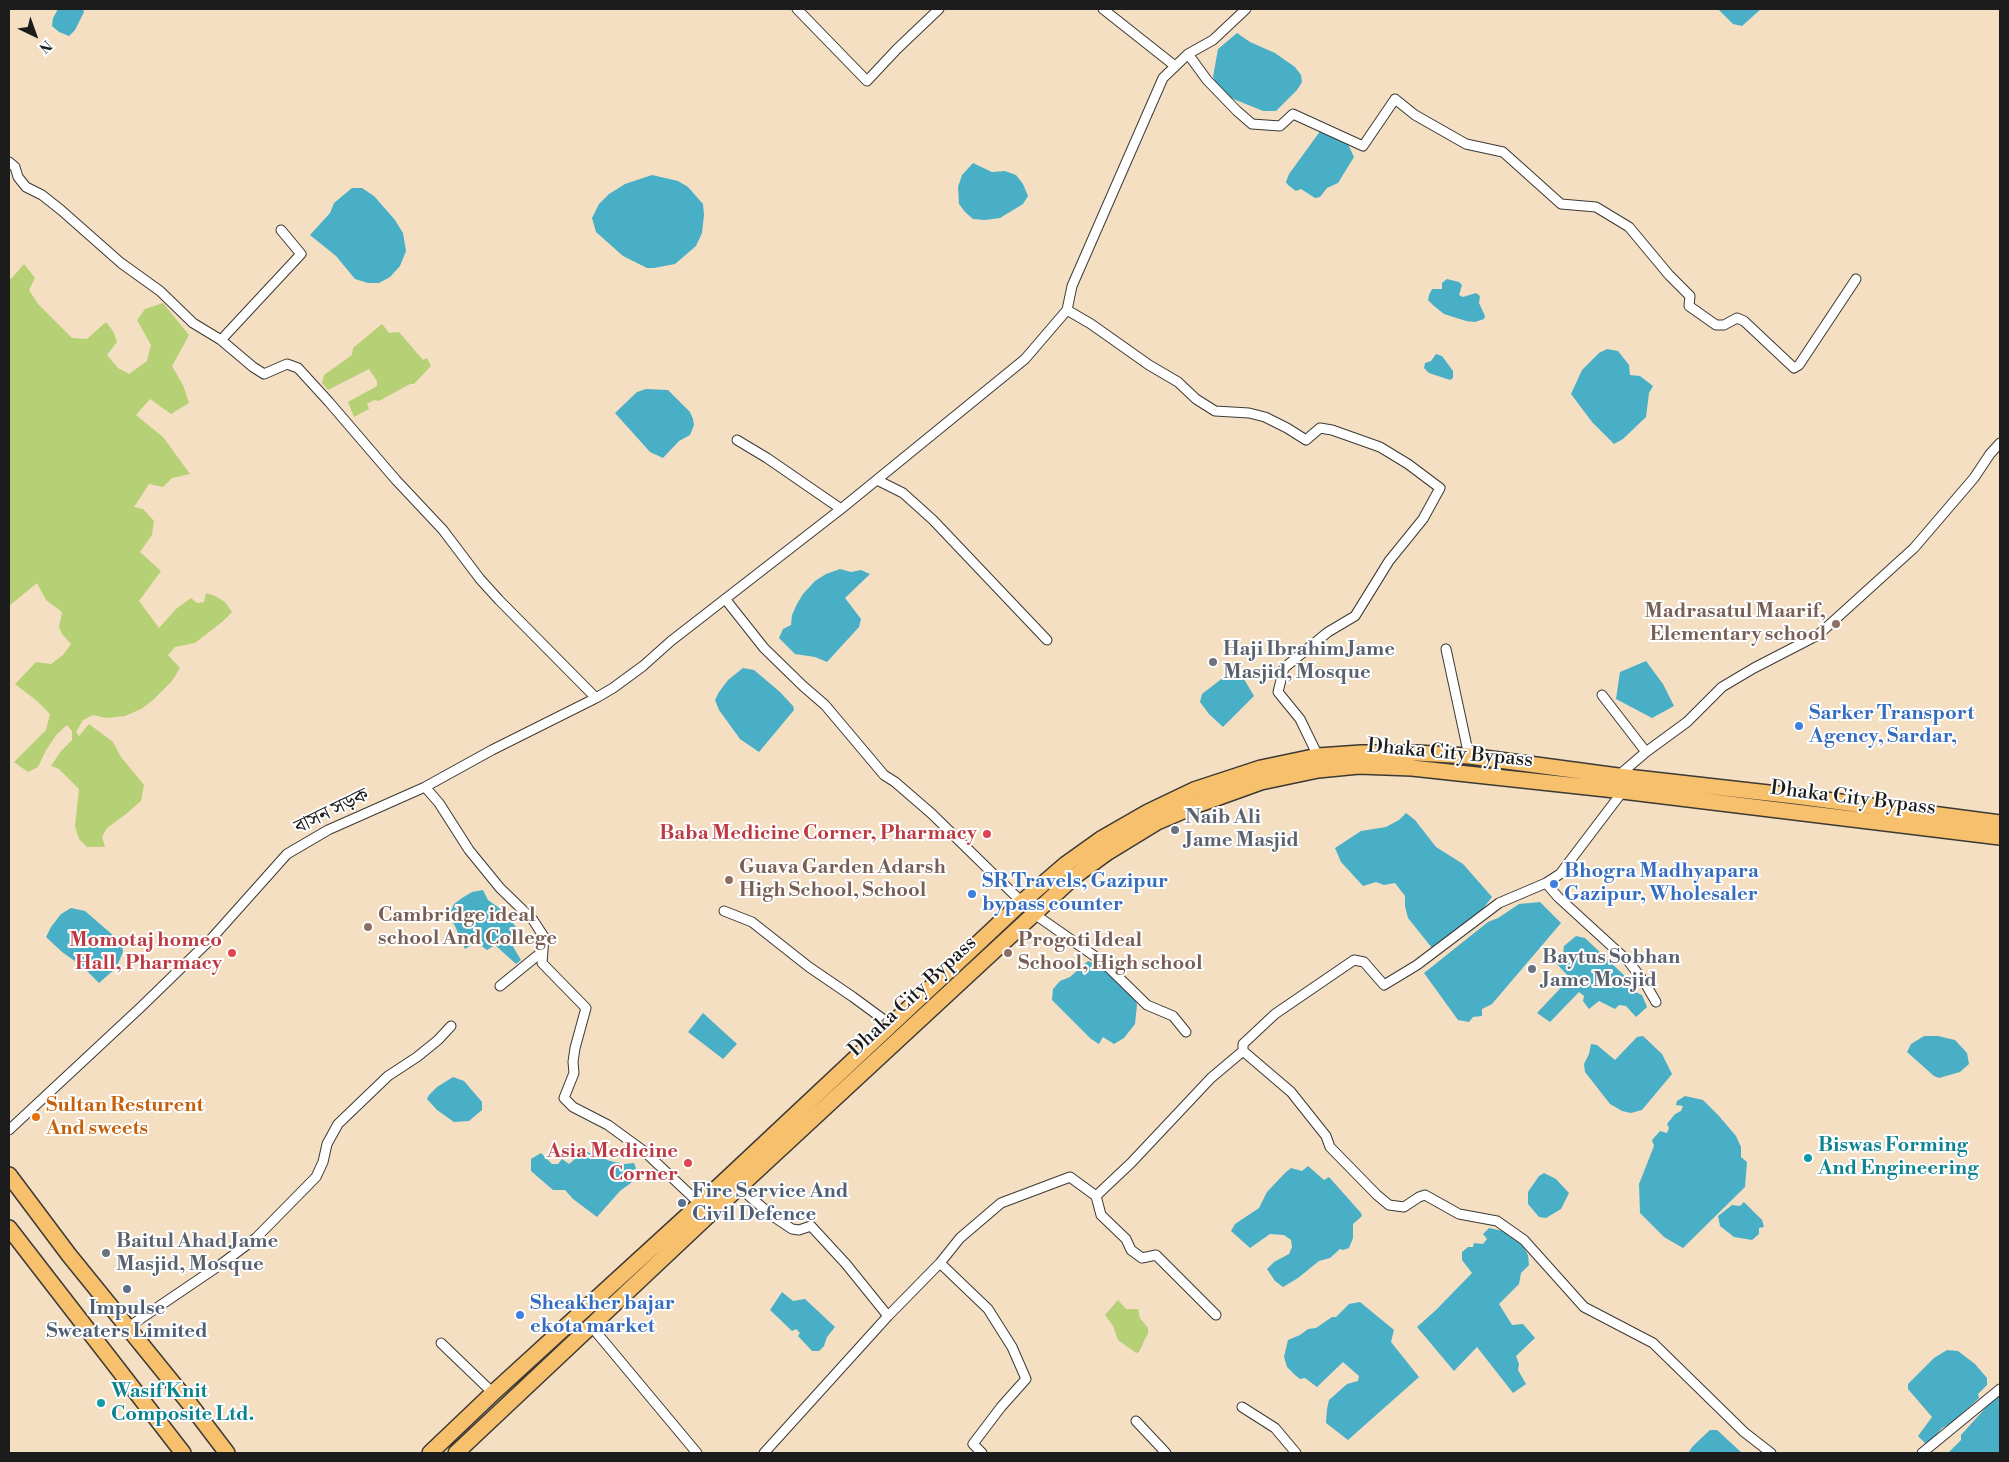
<!DOCTYPE html>
<meta charset="utf-8">
<style>
body{margin:0}
#map{position:relative;width:2009px;height:1462px;overflow:hidden;background:#f4dfc3;font-family:"Libre Bodoni",serif}
canvas{display:block}
.frame{position:absolute;inset:0;border:10px solid #1c1c1c;pointer-events:none}
.north{position:absolute;left:10px;top:10px;width:50px;height:50px;-webkit-text-stroke:4px #fff;paint-order:stroke;rotate:138deg;font-size:14px;font-weight:700;line-height:20px;text-align:center;color:#1c1c1c}
.north::after{content:'';display:block;margin:auto;width:18px;height:22px;background:#1c1c1c;clip-path:polygon(50% 0,100% 100%,50% 72%,0 100%)}
</style>
<div id="map">
<canvas width="2009" height="1462"></canvas>
<div class="frame"></div>
<div class="north">N</div>
</div>
<script>
const ctx = document.querySelector('canvas').getContext('2d');
ctx.lineJoin = 'round';
function paint(path, color) {
  ctx.fillStyle = color;
  ctx.fill(path, 'evenodd');
}
function poly(rows) {
  const path = new Path2D();
  for (const r of rows) {
    path.moveTo(r[0], r[1]);
    for (let i = 2; i < r.length; i += 2) path.lineTo(r[i], r[i + 1]);
  }
  return path;
}
function strokePath(path, color, width, dash) {
  ctx.strokeStyle = color;
  ctx.lineWidth = width;
  ctx.lineCap = dash ? 'butt' : 'round';
  ctx.setLineDash(dash || []);
  ctx.stroke(path);
}
function write(font, color, halo, rows, align = 'center') {
  ctx.font = font + ' "Libre Bodoni","Noto Serif Bengali",serif';
  ctx.lineWidth = 4;
  ctx.setLineDash([]);
  ctx.textBaseline = 'middle';
  ctx.strokeStyle = halo;
  ctx.fillStyle = color;
  for (const [text, x, y, turn = 0] of rows) {
    ctx.save();
    ctx.translate(x, y);
    ctx.rotate((+turn || 0) * Math.PI / 180);
    ctx.textAlign = isNaN(turn) ? turn : align;
    if (halo) ctx.strokeText(text, 0, 0);
    ctx.fillText(text, 0, 0);
    ctx.restore();
  }
}
const green = poly([
 [24,264,35,278,29,290,38,304,72,338,87,339,106,322,113,331,117,342,107,355,118,368,129,374,147,361,151,345,137,320,145,309,163,303,189,335,172,366,183,385,189,403,171,414,150,399,136,415,163,437,190,474,172,478,163,487,149,484,134,507,143,509,154,521,152,535,140,552,161,571,139,601,159,628,176,609,191,598,197,603,204,602,206,593,215,596,225,602,232,612,222,622,195,643,175,647,168,655,180,668,172,681,153,700,141,709,125,716,106,718,93,715,83,720,76,732,79,736,89,724,113,742,121,757,144,785,141,801,126,814,107,828,102,837,105,847,87,847,79,839,75,826,79,789,59,769,51,766,61,751,72,740,72,731,67,725,57,734,46,750,38,767,28,772,14,762,46,730,50,714,37,701,15,684,36,662,51,664,63,655,71,644,62,634,59,627,62,612,46,600,37,583,9,606,9,278,11,279],
 [382,324,389,333,399,332,423,360,427,358,431,366,414,384,410,384,379,401,374,400,367,404,369,409,354,417,348,402,377,386,377,381,369,369,328,390,322,383,324,375,352,355,353,348],
 [1118,1300,1126,1309,1138,1309,1140,1318,1148,1328,1148,1333,1139,1352,1136,1353,1118,1340,1113,1326,1105,1315]
]);
const water = poly([
 [58,9,83,9,84,12,75,30,69,36,59,32,52,26,53,18],
 [1718,9,1761,9,1742,26,1733,24],
 [1237,33,1250,42,1275,53,1295,67,1301,75,1302,82,1297,90,1276,111,1263,111,1231,98,1215,81,1213,77,1218,49],
 [1321,130,1347,142,1354,157,1338,183,1327,188,1320,197,1315,198,1301,189,1296,191,1288,185,1286,182,1289,174],
 [973,163,992,172,1005,171,1016,175,1023,184,1028,196,1023,204,1000,218,985,220,973,219,965,212,959,204,958,187,962,175],
 [652,175,678,181,688,187,703,204,704,215,702,233,696,246,675,264,654,268,647,268,623,256,596,232,592,218,599,204,609,194,625,184],
 [352,188,362,188,374,196,395,220,403,233,406,251,400,266,390,277,379,283,368,283,355,279,336,256,310,235,330,213,334,203],
 [1447,279,1459,282,1462,285,1459,295,1463,297,1476,293,1480,296,1479,303,1485,316,1484,319,1475,322,1466,321,1444,314,1434,306,1428,300,1429,295,1432,289,1442,289,1442,283],
 [1607,349,1618,351,1629,365,1630,375,1640,376,1653,386,1649,393,1646,417,1623,439,1614,444,1592,422,1571,394,1582,370,1599,353],
 [1436,354,1442,356,1453,371,1453,378,1450,380,1429,373,1424,368,1425,363,1431,361],
 [646,389,668,390,690,412,693,419,694,425,690,435,679,441,663,458,650,452,615,413,637,392],
 [840,569,851,572,861,570,870,574,845,598,861,619,859,627,827,662,815,657,795,654,779,638,783,629,791,625,792,615,797,604,803,594,815,581,826,574],
 [1646,661,1663,684,1674,706,1652,718,1616,699,1620,672],
 [743,668,754,670,780,692,793,706,794,710,759,752,740,739,719,710,715,700,719,692,728,680],
 [1233,670,1241,674,1254,696,1223,727,1209,714,1200,702,1202,694],
 [1406,813,1415,820,1436,847,1463,864,1492,897,1482,910,1432,948,1408,918,1405,906,1405,896,1395,883,1384,885,1376,882,1363,886,1341,862,1335,848,1361,831,1386,827,1399,820],
 [483,890,488,900,502,910,520,932,512,945,521,960,516,964,495,945,487,950,476,942,465,949,455,926,449,916,454,904,462,898,472,892],
 [1540,902,1561,923,1492,1004,1482,1009,1482,1016,1473,1017,1469,1022,1458,1020,1424,973,1488,922,1498,918,1519,904],
 [71,908,85,911,122,943,123,952,116,968,99,983,82,966,62,952,46,937,51,927,61,914],
 [1576,936,1585,938,1628,979,1633,991,1642,995,1647,1007,1636,1017,1626,1006,1619,1005,1615,1009,1599,1001,1589,1009,1583,1001,1584,996,1579,992,1550,1022,1537,1013,1570,978,1554,961,1563,954,1564,946],
 [1088,961,1102,966,1134,995,1137,1005,1135,1024,1124,1038,1114,1044,1103,1037,1099,1044,1091,1039,1052,1000,1053,989,1060,981,1070,977],
 [703,1013,737,1044,723,1059,688,1032],
 [1643,1036,1662,1054,1672,1074,1642,1110,1631,1113,1622,1111,1610,1104,1585,1072,1584,1064,1589,1054,1591,1044,1597,1045,1615,1060,1637,1037],
 [1924,1036,1938,1036,1955,1040,1967,1053,1969,1064,1960,1072,1939,1078,1934,1076,1907,1052,1911,1044],
 [453,1077,464,1081,482,1102,482,1110,469,1121,454,1122,437,1110,427,1099,429,1095,437,1087],
 [1685,1096,1703,1100,1719,1116,1736,1136,1741,1147,1741,1157,1747,1162,1745,1187,1683,1248,1664,1237,1640,1213,1639,1184,1654,1146,1652,1140,1660,1131,1667,1133,1669,1128,1667,1124,1675,1114,1681,1111,1683,1106,1676,1105,1677,1101],
 [585,1151,610,1161,625,1164,634,1163,637,1171,631,1183,620,1191,597,1217,573,1199,565,1190,553,1190,531,1171,531,1159,541,1153,552,1164,558,1164,562,1159,569,1164],
 [1308,1166,1324,1180,1329,1177,1361,1213,1362,1216,1353,1224,1353,1238,1349,1248,1343,1250,1340,1249,1330,1258,1319,1261,1298,1278,1283,1287,1275,1281,1267,1269,1274,1262,1289,1254,1292,1247,1291,1240,1284,1235,1270,1234,1250,1248,1231,1231,1235,1224,1259,1208,1267,1192,1285,1173,1291,1168,1302,1171],
 [1544,1173,1556,1179,1569,1193,1561,1209,1546,1218,1539,1217,1528,1204,1528,1192,1539,1176],
 [1744,1202,1762,1220,1764,1227,1759,1228,1759,1234,1752,1240,1734,1237,1720,1226,1718,1216,1732,1205,1740,1206],
 [1489,1228,1503,1231,1514,1237,1524,1248,1528,1255,1529,1265,1521,1273,1519,1284,1499,1304,1512,1325,1523,1324,1535,1338,1516,1356,1519,1364,1518,1370,1526,1384,1513,1393,1477,1347,1454,1371,1417,1327,1436,1310,1472,1273,1462,1260,1462,1252,1468,1247,1473,1247,1474,1243,1483,1244,1487,1239,1483,1234],
 [782,1292,793,1301,805,1299,835,1327,827,1337,824,1346,819,1351,812,1351,798,1336,800,1333,796,1329,792,1331,770,1310],
 [1360,1302,1394,1330,1391,1342,1419,1377,1348,1440,1326,1423,1327,1409,1329,1400,1347,1384,1358,1381,1359,1376,1343,1362,1317,1387,1305,1378,1300,1379,1295,1375,1287,1367,1284,1357,1288,1340,1300,1335,1308,1329,1316,1328,1332,1317,1336,1317,1349,1304],
 [1947,1350,1958,1351,1975,1364,1987,1378,1987,1385,1978,1394,1979,1398,1952,1423,1942,1428,1931,1441,1925,1443,1918,1436,1932,1417,1908,1389,1908,1384,1934,1358],
 [2000,1392,2000,1453,1948,1453,1961,1440,1961,1435],
 [1710,1430,1717,1430,1742,1453,1688,1453,1693,1446]
]);
const street = poly([
 [797,9,867,81,897,49,939,9],
 [1103,9,1175,66],
 [1188,54,1207,80,1237,111,1252,124,1280,126,1293,114,1363,146,1395,99,1415,115,1466,144,1503,152,1561,204,1596,207,1629,227,1669,275,1690,296,1689,306,1716,325,1724,325,1737,318,1744,321,1794,368,1799,365,1856,279],
 [9,162,15,167,18,177,26,187,42,195,61,210,121,263,160,291,193,323,221,340,253,367,264,374,287,364,298,368,329,402,396,480,443,530,480,579,499,600,596,698],
 [1067,310,1091,324,1149,365,1178,382,1196,399,1215,411,1249,413,1265,417,1287,428,1306,440,1320,428,1332,430,1380,447,1408,464,1440,488,1423,519,1389,561,1355,616,1328,632,1284,668,1278,692,1300,719,1318,756],
 [221,340,301,254,281,230],
 [737,440,767,458,841,509],
 [877,480,903,493,933,520,1047,640],
 [726,600,764,648,803,686,825,705,884,775,895,782,932,814,1033,913,1103,962,1147,1005,1173,1016,1186,1032],
 [1446,649,1469,756],
 [1602,695,1646,752],
 [1618,776,1646,752,1687,722,1722,687,1754,668,1818,635,1914,548,1974,478,1990,454,2000,443],
 [425,787,439,803,469,850,500,888,533,920,544,937,542,963,586,1008,575,1048,573,1062,574,1073,564,1098,573,1107,608,1125,645,1152,700,1204],
 [1623,791,1560,874,1546,883,1499,903,1417,965,1384,985,1364,962,1354,960,1275,1014,1243,1044,1243,1051,1291,1092,1326,1136,1330,1147,1377,1195,1389,1205,1404,1207,1419,1197,1425,1195,1459,1214,1497,1221,1524,1240,1584,1307,1653,1343,1744,1432,1771,1453],
 [1546,883,1558,897,1629,962,1645,983,1656,1002],
 [724,911,752,922,809,967,853,997,891,1025],
 [500,986,543,951],
 [9,1130,141,1007,212,938,287,854,328,830,425,787,492,750,596,698,613,688,643,666,671,641,841,509,1025,359,1067,310,1072,286,1163,78,1188,54,1213,40,1246,9],
 [739,1187,771,1215,792,1229,799,1230,811,1226,846,1264,888,1316],
 [1096,1196,1101,1215,1126,1239,1131,1250,1142,1258,1156,1255,1216,1315],
 [940,1263,988,1309,1012,1347,1026,1379,1001,1407,973,1444,982,1453],
 [591,1326,697,1453],
 [127,1328,220,1265,256,1238,316,1177,323,1162,327,1144,338,1124,388,1076,417,1057,438,1040,451,1026],
 [441,1343,493,1393],
 [1242,1407,1275,1428,1296,1453],
 [1136,1421,1166,1453],
 [764,1453,888,1316,940,1263,960,1238,1001,1203,1070,1177,1096,1196,1131,1163,1211,1078,1243,1051],
 [1922,1453,2000,1389]
]);
const highway = poly([
 [9,1175,69,1255,189,1403,227,1453],
 [9,1228,183,1453],
 [430,1453,493,1393,700,1204,1022,902,1066,864,1101,839,1148,812,1194,790,1261,768,1318,756,1361,753,1416,753,1469,756,1618,776,1795,796,2000,823],
 [456,1453,710,1214,1075,876,1108,852,1157,822,1197,805,1261,782,1318,770,1359,766,1412,768,1606,789,2000,837]
]);
const markers = [
 [1836,624,5,"#8d6e63"],
 [1213,662,5,"#6b7280"],
 [1799,726,5,"#3f7fe0"],
 [1175,830,5,"#6b7280"],
 [987,834,5,"#e0444e"],
 [729,880,5,"#8d6e63"],
 [1554,884,5,"#3f7fe0"],
 [972,894,5,"#3f7fe0"],
 [368,927,5,"#8d6e63"],
 [232,953,5,"#e0444e"],
 [1008,953,5,"#8d6e63"],
 [1532,969,5,"#6b7280"],
 [36,1117,5,"#e8710a"],
 [1808,1158,5,"#0f9aa8"],
 [688,1163,5,"#e0444e"],
 [682,1203,5,"#5c6f8a"],
 [106,1253,5,"#6b7280"],
 [127,1289,5,"#5c6f8a"],
 [520,1315,5,"#3f7fe0"],
 [101,1403,5,"#0f9aa8"]
];
const educationNames = [
 ["Madrasatul Maarif,",1826,612,"right"],
 ["Elementary school",1826,635,"right"],
 ["Guava Garden Adarsh",739,868],
 ["High School, School",739,891],
 ["Cambridge ideal",378,916],
 ["school And College",378,939],
 ["Progoti Ideal",1018,941],
 ["School, High school",1018,964]
];
const worshipNames = [
 ["Haji Ibrahim Jame",1223,650],
 ["Masjid, Mosque",1223,673],
 ["Naib Ali",1185,818],
 ["Jame Masjid",1185,841],
 ["Baytus Sobhan",1542,958],
 ["Jame Mosjid",1542,981],
 ["Baitul Ahad Jame",116,1242],
 ["Masjid, Mosque",116,1265]
];
const shopNames = [
 ["Sarker Transport",1809,714],
 ["Agency, Sardar,",1809,737],
 ["Bhogra Madhyapara",1564,872],
 ["Gazipur, Wholesaler",1564,895],
 ["SR Travels, Gazipur",982,882],
 ["bypass counter",982,905],
 ["Sheakher bajar",530,1304],
 ["ekota market",530,1327]
];
const streetNames = [
 ["Dhaka City Bypass",1450,754,5],
 ["Dhaka City Bypass",1853,799,7],
 ["বাসন সড়ক",332,812,-26],
 ["Dhaka City Bypass",913,997,-43]
];
const healthNames = [
 ["Baba Medicine Corner, Pharmacy",977,834],
 ["Momotaj homeo",222,941],
 ["Hall, Pharmacy",222,964],
 ["Asia Medicine",678,1152],
 ["Corner",678,1175]
];
const foodNames = [
 ["Sultan Resturent",46,1106],
 ["And sweets",46,1129]
];
const cultureNames = [
 ["Biswas Forming",1818,1146],
 ["And Engineering",1818,1169],
 ["Wasif Knit",111,1392],
 ["Composite Ltd.",111,1415]
];
const serviceNames = [
 ["Fire Service And",692,1192],
 ["Civil Defence",692,1215],
 ["Impulse",127,1309,"center"],
 ["Sweaters Limited",127,1332,"center"]
];
paint(green, '#b5d075');
paint(water, '#48afc7');
strokePath(street, '#3c3935', 11);
strokePath(highway, '#3c3935', 18);
strokePath(street, '#fff', 9);
strokePath(highway, '#f7c06c', 15);
for (const [x, y, r, color] of markers) {
  const dot = new Path2D();
  dot.arc(x, y, r, 0, 2 * Math.PI);
  ctx.fillStyle = color;
  ctx.fill(dot);
  strokePath(dot, '#fff', 2);
}
write('bold 20px', '#785e54', '#fff', educationNames, 'left');
write('bold 20px', '#5b616d', '#fff', worshipNames, 'left');
write('bold 20px', '#366cbe', '#fff', shopNames, 'left');
write('20px', '#1c1c1c', '#fff', streetNames);
write('bold 20px', '#be3a42', '#fff', healthNames, 'right');
write('bold 20px', '#c56008', '#fff', foodNames, 'left');
write('bold 20px', '#0d838f', '#fff', cultureNames, 'left');
write('bold 20px', '#4e5e75', '#fff', serviceNames, 'left');
</script>
